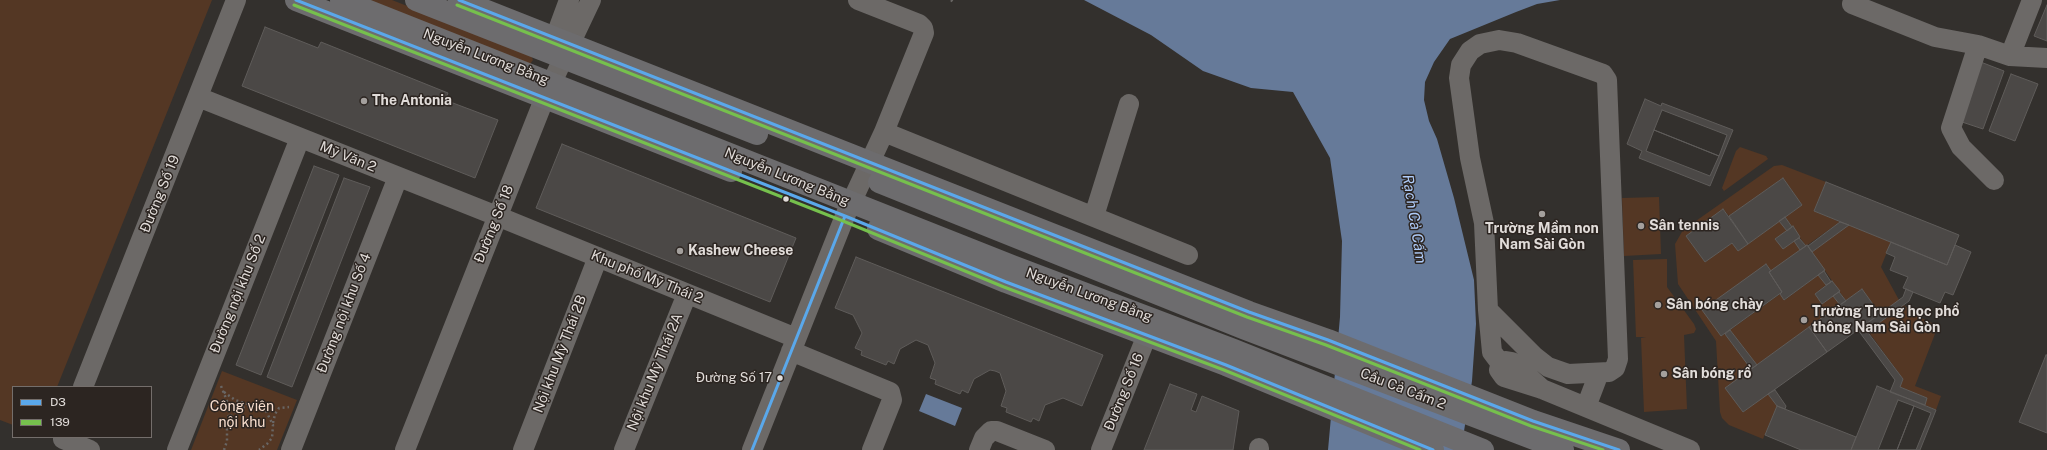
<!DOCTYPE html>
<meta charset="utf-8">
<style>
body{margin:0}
#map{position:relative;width:2047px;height:450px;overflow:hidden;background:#33302d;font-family:"Public Sans",sans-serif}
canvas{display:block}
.legend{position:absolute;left:12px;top:386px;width:140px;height:52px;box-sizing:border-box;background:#2c2521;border:1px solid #746e6b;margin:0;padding:5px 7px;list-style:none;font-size:12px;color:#e1dcd9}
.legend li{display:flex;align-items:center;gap:8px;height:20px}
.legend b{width:20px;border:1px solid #746e6b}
</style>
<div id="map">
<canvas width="2047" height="450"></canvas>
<ul class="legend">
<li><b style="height:5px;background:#5aa8eb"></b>D3</li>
<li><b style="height:5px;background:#76c04d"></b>139</li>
</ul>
</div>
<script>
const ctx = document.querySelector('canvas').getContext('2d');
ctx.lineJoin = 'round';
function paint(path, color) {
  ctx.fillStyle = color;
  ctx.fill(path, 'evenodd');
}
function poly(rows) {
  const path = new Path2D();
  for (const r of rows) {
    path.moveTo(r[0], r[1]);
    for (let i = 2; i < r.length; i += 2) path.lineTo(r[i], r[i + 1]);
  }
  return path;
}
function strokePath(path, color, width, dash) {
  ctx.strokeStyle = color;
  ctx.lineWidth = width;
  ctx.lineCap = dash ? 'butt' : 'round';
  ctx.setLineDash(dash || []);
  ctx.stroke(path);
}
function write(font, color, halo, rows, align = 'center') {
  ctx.font = font + ' "Public Sans",sans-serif';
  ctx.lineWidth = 3;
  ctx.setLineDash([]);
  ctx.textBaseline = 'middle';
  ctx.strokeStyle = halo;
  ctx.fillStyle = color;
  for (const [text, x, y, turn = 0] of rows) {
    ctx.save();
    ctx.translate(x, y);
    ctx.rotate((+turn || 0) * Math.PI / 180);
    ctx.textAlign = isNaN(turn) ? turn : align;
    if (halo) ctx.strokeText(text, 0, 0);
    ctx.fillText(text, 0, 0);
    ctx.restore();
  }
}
const green = poly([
 [0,0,212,0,57,387,13,387,13,425,0,420],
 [365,0,392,0,531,55,533,60,530,64],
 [1740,147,1766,156,1768,159,1724,191,1722,188,1736,151],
 [1782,165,1826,182,1814,211,1840,222,1806,246,1785,217,1802,205,1783,178,1729,216,1723,209,1686,236,1705,262,1732,243,1738,251,1779,221,1787,231,1775,239,1783,249,1794,241,1800,250,1771,271,1766,264,1721,336,1725,334,1751,369,1726,388,1743,412,1768,394,1777,406,1763,439,1729,425,1722,418,1720,412,1716,341,1678,284,1675,244,1683,230,1774,166],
 [1659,197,1661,254,1624,256,1622,198],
 [1849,225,1891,242,1881,267,1899,300,1880,314,1862,289,1846,301,1812,252],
 [1667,259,1667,287,1694,324,1696,329,1694,333,1684,335,1687,409,1644,412,1641,338,1646,337,1636,337,1633,260],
 [1818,275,1826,285,1815,294,1822,304,1833,296,1840,305,1757,365,1730,330,1780,294,1785,300],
 [1904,305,1917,316,1938,326,1915,386,1941,396,1936,410,1925,405,1927,398,1900,387,1903,379,1868,331],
 [222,371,297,400,277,450,191,450]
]);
const water = poly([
 [1084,0,1560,0,1537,4,1516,12,1450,39,1434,62,1425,82,1424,100,1429,121,1437,139,1454,198,1474,280,1476,324,1472,381,1461,450,1328,450,1340,317,1342,241,1330,158,1293,92,1251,88,1203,71,1151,35],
 [926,394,962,408,955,426,919,411]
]);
const building = poly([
 [2047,5,2047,41,2034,36,2047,5],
 [265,27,318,48,321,42,448,93,445,100,498,120,475,178,242,86,265,27],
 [1978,61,2004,71,1983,129,1956,120,1978,61],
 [2011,74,2038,84,2015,141,1989,131,2011,74],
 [1645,99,1661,106,1662,103,1733,130,1710,186,1639,158,1642,151,1627,144,1645,99],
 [1662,110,1727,135,1719,156,1654,130,1662,110],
 [1654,130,1719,156,1710,176,1646,151,1654,130],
 [562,144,796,238,770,302,536,208,562,144],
 [314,166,339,175,261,375,236,365,314,166],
 [344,178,370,187,292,387,267,377,344,178],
 [1783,178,1802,205,1748,244,1729,216,1783,178],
 [1826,182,1959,235,1947,265,1814,211,1826,182],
 [1723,209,1748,244,1738,251,1732,243,1705,262,1686,236,1723,209],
 [1785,217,1792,227,1787,231,1779,221,1785,217],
 [1840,222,1849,225,1812,252,1808,246,1840,222],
 [1793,226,1800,237,1783,249,1775,239,1793,226],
 [1799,238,1806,246,1800,250,1794,241,1799,238],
 [1891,242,1947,265,1955,245,1971,252,1953,295,1945,292,1940,303,1903,288,1908,277,1890,270,1895,257,1886,253,1891,242],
 [1807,245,1825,270,1784,300,1780,294,1782,292,1769,272,1807,245],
 [856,257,1103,355,1082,406,1063,398,1045,405,1039,421,1033,418,1031,422,1006,412,1007,408,1001,406,1006,391,1000,373,995,371,990,370,974,379,968,393,962,390,960,394,935,384,936,380,930,378,935,363,928,345,916,340,900,349,894,364,888,361,886,365,861,355,862,351,855,348,862,333,853,315,835,308,856,257],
 [1766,264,1771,271,1769,272,1782,292,1721,336,1702,310,1766,264],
 [1824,271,1831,282,1826,285,1818,275,1824,271],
 [1832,281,1840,291,1822,304,1815,294,1832,281],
 [1862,289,1880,314,1827,352,1809,327,1862,289],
 [1906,289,1913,292,1909,301,1868,331,1863,326,1903,297,1906,289],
 [1839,292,1846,301,1840,305,1833,296,1839,292],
 [1863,326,1903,379,1900,387,1927,398,1925,405,1890,392,1895,380,1858,330,1863,326],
 [1809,327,1827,352,1743,412,1725,388,1809,327],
 [1730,330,1757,365,1751,369,1725,334,1730,330],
 [2046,355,2047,355,2047,433,2019,422,2046,355],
 [1170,384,1197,394,1191,410,1196,412,1202,396,1239,411,1233,450,1144,450,1170,384],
 [1877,386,1936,410,1920,450,1851,450,1877,386],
 [1775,390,1786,406,1785,409,1777,406,1768,394,1775,390],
 [1898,400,1914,406,1897,450,1878,450,1898,400],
 [1777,406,1856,437,1851,450,1801,450,1765,435,1777,406],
 [1914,406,1931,413,1916,450,1897,450,1914,406]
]);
const path = poly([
 [951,0,953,2],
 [221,386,227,401,229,418],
 [224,392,235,400,248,404],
 [273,423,275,414,279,408,289,407],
 [224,450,227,441,227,425,231,416,238,409,251,405,266,411,273,425,272,438,267,444,259,450]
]);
const minor = poly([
 [2032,0,2010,56,2047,58],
 [1852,4,1935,37,1978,45,2010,56],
 [555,38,569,0],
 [1499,40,1517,43,1603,74,1607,80,1618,359,1615,368,1609,372,1568,374,1548,367,1534,356,1488,310,1484,223,1470,158,1459,78,1461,65,1470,51,1480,44,1499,40],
 [1978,45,1951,128,1961,147,1994,180],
 [198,97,497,216,796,338],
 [884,132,1188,255],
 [1094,216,1129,104],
 [1488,310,1492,352,1501,364],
 [791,351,890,392,892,400,872,450],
 [83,387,236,0],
 [1542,389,1512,362,1506,361,1501,364,1499,370,1504,377,1542,389,1690,450],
 [1586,407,1599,373],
 [63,439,90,450],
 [177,450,300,138],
 [291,450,398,177],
 [405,450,545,97,591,0],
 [523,450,598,257],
 [624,450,687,294],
 [752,450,845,216,884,132,924,33,923,28,919,24,858,0],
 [979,450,984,438,991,431,997,431,1045,450],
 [1101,450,1153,320],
 [1259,450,1259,448]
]);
const major = poly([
 [296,0,731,171],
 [341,0,1012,266,1234,350,1483,450],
 [416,0,757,134],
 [459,0,1249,312,1328,340,1533,421,1619,450],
 [879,182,1243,328,1563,450],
 [878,229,1006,282,1226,365,1433,450]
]);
const bus1 = poly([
 [296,0,845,216,1006,282,1226,365,1433,450],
 [459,0,1249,312,1328,340,1533,421,1619,450],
 [752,450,845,216]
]);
const bus2 = poly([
 [294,5,843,221,1004,287,1224,370,1420,450],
 [457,5,1247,317,1326,345,1531,426,1603,450]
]);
const markers = [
 [364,101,4,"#a4a09d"],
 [786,199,3.5,"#e1dcd9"],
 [1542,214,4,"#a4a09d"],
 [1641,226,4,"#a4a09d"],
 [680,251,4,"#a4a09d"],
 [1658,305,4,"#a4a09d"],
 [1804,320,4,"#a4a09d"],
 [1664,374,4,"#a4a09d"],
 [780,378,3.5,"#e1dcd9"]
];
const busNames = [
 ["Đường Số 17",772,378]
];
const streetNames = [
 ["Nguyễn Lương Bằng",486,57,21],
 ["Mỹ Văn 2",348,157,22],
 ["Nguyễn Lương Bằng",787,177,22],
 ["Đường Số 19",160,194,-68],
 ["Đường Số 18",494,224,-68],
 ["Khu phố Mỹ Thái 2",647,277,22],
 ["Đường nội khu Số 2",238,294,-68],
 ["Nguyễn Lương Bằng",1089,295,20],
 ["Đường nội khu Số 4",344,313,-69],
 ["Nội khu Mỹ Thái 2B",560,354,-69],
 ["Nội khu Mỹ Thái 2A",655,372,-68],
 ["Cầu Cả Cấm 2",1403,389,21],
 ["Đường Số 16",1124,392,-68]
];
const poiNames = [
 ["The Antonia",372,101],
 ["Sân tennis",1649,226],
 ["Trường Mầm non",1542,229,"center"],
 ["Nam Sài Gòn",1542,245,"center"],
 ["Kashew Cheese",688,251],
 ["Sân bóng chày",1666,305],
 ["Trường Trung học phổ",1812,312],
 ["thông Nam Sài Gòn",1812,328],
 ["Sân bóng rổ",1672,374]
];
const parkNames = [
 ["Công viên",242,407],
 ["nội khu",242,423]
];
const waterNames = [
 ["Rạch Cả Cấm",1414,219,81]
];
paint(green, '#543724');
paint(water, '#667a99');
paint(building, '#4b4846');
strokePath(building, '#5f5c5a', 1);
strokePath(path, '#696664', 2.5, [2, 3]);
strokePath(minor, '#6c6967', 20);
strokePath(major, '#6d6c6e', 22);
strokePath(bus1, '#5aa8eb', 3);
strokePath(bus2, '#76c04d', 3);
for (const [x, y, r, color] of markers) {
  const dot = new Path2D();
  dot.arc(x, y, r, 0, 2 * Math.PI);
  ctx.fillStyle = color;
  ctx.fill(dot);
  strokePath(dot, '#2c2521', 1.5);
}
write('13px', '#e1dcd9', '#2c2521', busNames, 'right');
write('14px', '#e1dcd9', '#2c2521', streetNames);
write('bold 14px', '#e1dcd9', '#2c2521', poiNames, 'left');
write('14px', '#f8dece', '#2c2521', parkNames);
write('italic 15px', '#afccfa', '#2c2521', waterNames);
</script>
